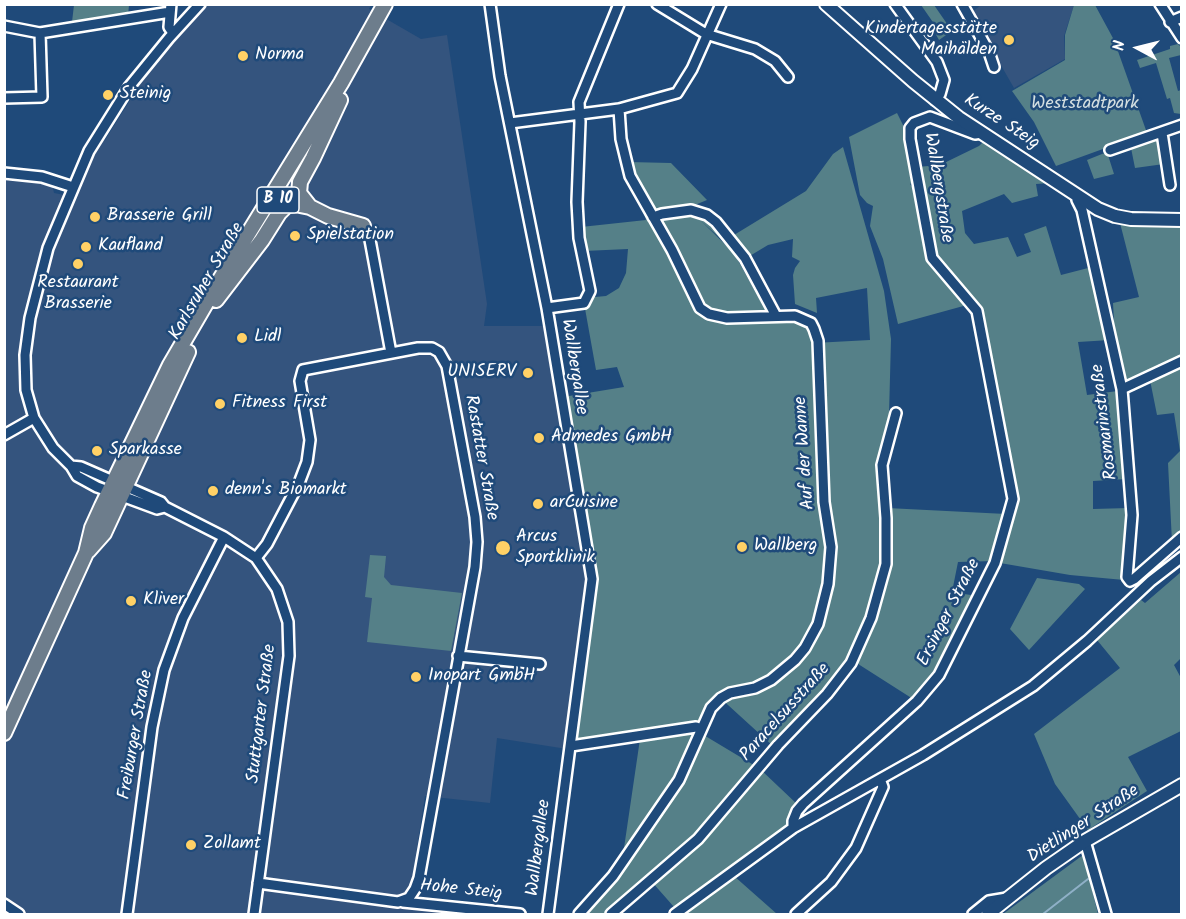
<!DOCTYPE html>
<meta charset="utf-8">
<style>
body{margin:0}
#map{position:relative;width:1186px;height:919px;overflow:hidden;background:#1f4a7a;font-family:Kalam,sans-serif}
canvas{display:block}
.frame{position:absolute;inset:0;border:6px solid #fff;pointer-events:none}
.north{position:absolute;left:1108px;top:18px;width:60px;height:60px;-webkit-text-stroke:4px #1f4a7a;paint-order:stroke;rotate:277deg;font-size:16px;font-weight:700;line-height:24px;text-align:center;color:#fff}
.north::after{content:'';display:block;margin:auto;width:21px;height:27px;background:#fff;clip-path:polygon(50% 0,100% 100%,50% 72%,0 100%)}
</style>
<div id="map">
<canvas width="1186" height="919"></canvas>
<div class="frame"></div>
<div class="north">N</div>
</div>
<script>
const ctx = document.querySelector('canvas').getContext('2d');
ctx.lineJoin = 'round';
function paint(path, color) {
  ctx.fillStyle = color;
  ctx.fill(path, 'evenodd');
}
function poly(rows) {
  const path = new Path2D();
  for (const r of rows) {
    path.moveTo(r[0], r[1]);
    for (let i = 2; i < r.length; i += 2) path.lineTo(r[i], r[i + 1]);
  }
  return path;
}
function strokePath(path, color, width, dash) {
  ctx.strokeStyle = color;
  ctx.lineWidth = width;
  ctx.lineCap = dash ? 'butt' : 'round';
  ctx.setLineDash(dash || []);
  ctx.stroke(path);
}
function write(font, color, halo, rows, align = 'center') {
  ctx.font = font + ' Kalam,sans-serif';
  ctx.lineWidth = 5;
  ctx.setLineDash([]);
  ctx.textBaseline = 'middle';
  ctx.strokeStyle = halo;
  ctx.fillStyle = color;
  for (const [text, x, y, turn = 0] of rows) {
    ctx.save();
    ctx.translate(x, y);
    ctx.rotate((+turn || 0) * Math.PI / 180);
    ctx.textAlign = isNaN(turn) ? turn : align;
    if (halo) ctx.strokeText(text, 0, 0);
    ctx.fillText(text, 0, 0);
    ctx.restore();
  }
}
const built = poly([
 [208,5,371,5,369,9,421,39,447,35,487,304,484,326,543,326,587,580,567,749,497,738,490,803,425,796,408,906,439,908,438,914,5,914,4,180,52,184,54,193,75,197,100,139,105,140,152,65],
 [981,5,1074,5,1064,36,1065,59,1014,88,971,13]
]);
const green = poly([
 [74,5,129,5,128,16,72,22],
 [921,5,934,5,952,31,939,40,934,31,937,28],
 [1074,5,1095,5,1114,40,1147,133,1056,166,1034,122,1012,91,1065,60,1065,35],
 [1178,44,1181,47,1181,55,1169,58,1178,91,1181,90,1181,114,1174,113,1170,98,1167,99,1156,63,1140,68,1137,60,1170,49,1170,46],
 [897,113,906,131,916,181,910,184,917,192,930,260,967,305,898,324,883,259,870,226,873,206,867,203,860,195,849,137],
 [1161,138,1164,164,1135,168,1131,148],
 [984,141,1051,183,1036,184,1038,196,1012,203,1004,194,962,211,965,233,974,244,1008,237,1017,257,1031,252,1024,234,1046,226,1061,275,1092,267,1110,340,1078,342,1087,395,1118,391,1127,479,1093,481,1093,509,1129,508,1124,580,1070,575,1000,563,1016,503,1010,451,979,307,933,255,917,167,940,165,979,146],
 [843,147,884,291,891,339,889,415,878,462,884,519,882,565,870,617,849,660,826,691,773,746,717,695,711,701,700,723,575,743,596,578,563,397,624,387,617,367,596,370,584,303,590,291,595,297,606,296,619,288,626,273,628,249,584,251,581,227,646,220,644,214,647,212,659,222,659,217,683,212,707,218,723,234,720,238,701,221,734,253,771,320,794,320,800,322,806,327,814,343,870,340,867,288,816,298,817,313,795,304,793,275,795,268,800,261,792,257,793,239,768,245,748,257,734,235,806,191,833,154],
 [1107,152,1114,174,1094,179,1087,160],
 [628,162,671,163,707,200,690,207,657,212,648,206],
 [1120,223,1181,226,1181,360,1131,383,1123,380,1111,323,1114,322,1113,303,1139,297],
 [1181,364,1181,535,1172,542,1168,463,1180,451,1174,413,1157,415,1150,380],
 [887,508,1006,514,994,561,958,562,952,592,977,596,937,673,913,699,855,662,888,563],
 [370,555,386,556,384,577,391,585,462,593,451,651,367,642,372,598,365,597],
 [1181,572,1181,658,1174,665,1181,678,1181,731,1128,757,1147,791,1088,830,1055,784,1034,734,1120,668,1097,640,1141,600,1145,603],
 [1037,578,1079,584,1085,589,1029,650,1010,629],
 [695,730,697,735,678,778,627,848,624,848,640,739],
 [702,734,757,767,693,839,607,914,581,914,632,849],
 [760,769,798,805,789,824,674,907,652,882],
 [1083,855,1098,914,1003,914],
 [734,876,777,914,682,914]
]);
const stream = poly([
 [1043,914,1088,879]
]);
const minor = poly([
 [171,4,169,27,173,33],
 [490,4,500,76,547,308,592,579,548,914],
 [657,4,706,34,755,49,775,61,788,77],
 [895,4,937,62,944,80,940,94,935,100],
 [962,4,989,52,994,67],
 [1160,4,1182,38],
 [1170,22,1182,17],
 [4,26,40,33,170,12],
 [4,98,42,97,40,33],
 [510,123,619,109,677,93,692,69,721,4],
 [1162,133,1170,185],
 [1110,150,1182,125],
 [4,173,42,177,73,187],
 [1078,196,1077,200,1082,210,1122,389,1132,515,1127,577,1130,581,1134,579,1182,537],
 [653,217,662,214,691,210,707,215,716,222,745,258,776,316],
 [363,226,370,240,391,353],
 [547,308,584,303,590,291,579,238,577,202,580,122,579,102,619,4],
 [1122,389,1182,361],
 [4,435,34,418],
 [71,466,81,467,161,502,165,507,224,537,256,558,277,589,288,622,289,656,254,914],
 [165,507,157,509,130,499,97,487,77,476,71,466,53,448,34,418,26,390,25,355,30,318,48,248,89,151,129,87,169,38,200,4],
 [256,558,267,544,299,483,307,462,310,440,300,381,303,370,418,348,432,348,439,352,447,366,475,517,477,542,475,567,419,878,415,889,409,898,398,902,258,883],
 [458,656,540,664],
 [571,746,696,727,701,729],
 [793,828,793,821,797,811,803,804,917,701,939,675,995,563,1013,499,977,311,932,258,910,139,910,128,914,123,930,117,975,134,981,133],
 [1085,841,1106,914],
 [403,902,520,914],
 [4,904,19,914],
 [127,914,152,727,164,670,183,618,224,537],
 [579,914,613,876,679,780,711,708,721,698,730,693,755,688,771,680,795,660,805,648,818,624,828,584,831,547,824,502,818,341,814,329,811,323,795,316,727,318,709,314,700,308,672,250,630,176,621,139,619,109],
 [611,914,698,839,778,745,827,694,851,663,871,618,886,564,886,518,882,465,896,413],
 [675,914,793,828,923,755,1033,686,1087,641,1151,581,1182,557],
 [796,914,831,882,856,848,883,787,880,779],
 [973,914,989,901,1007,898]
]);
const secondary = poly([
 [826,4,913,81,959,118,1098,209,1115,216,1131,219,1182,220],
 [988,914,1046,868,1085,841,1182,785]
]);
const primary = poly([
 [310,207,299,193,300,182,313,158,340,100],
 [216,300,262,240,279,213,287,205,295,204,310,207,328,216,363,226],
 [88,551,104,533,188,352],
 [4,733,86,553,92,528,102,506,170,365,216,286,341,83,385,4]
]);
const markers = [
 [1009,40,6,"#ffd166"],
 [243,56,6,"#ffd166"],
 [108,95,6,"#ffd166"],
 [95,217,6,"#ffd166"],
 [295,236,6,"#ffd166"],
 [86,247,6,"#ffd166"],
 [78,264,6,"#ffd166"],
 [242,338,6,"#ffd166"],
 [528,373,6,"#ffd166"],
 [220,404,6,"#ffd166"],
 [539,438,6,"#ffd166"],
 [97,451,6,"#ffd166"],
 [213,491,6,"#ffd166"],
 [538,504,6,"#ffd166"],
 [742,547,6,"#ffd166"],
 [503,548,8,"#ffd166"],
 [131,601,6,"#ffd166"],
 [416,677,6,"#ffd166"],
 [191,845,6,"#ffd166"]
];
const shields = [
 [278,200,42]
];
const shieldNames = [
 ["B 10",278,200]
];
const poiNames = [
 ["Kindertagesstätte",997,30,"right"],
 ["Maihälden",997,51,"right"],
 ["Norma",255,56],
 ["Steinig",120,95],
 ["Brasserie Grill",107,217],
 ["Spielstation",307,236],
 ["Kaufland",98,247],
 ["Restaurant",78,284,"center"],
 ["Brasserie",78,305,"center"],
 ["Lidl",254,338],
 ["UNISERV",516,373,"right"],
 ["Fitness First",232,404],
 ["Admedes GmbH",551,438],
 ["Sparkasse",109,451],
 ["denn's Biomarkt",225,491],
 ["arCuisine",550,504],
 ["Arcus",516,538],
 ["Sportklinik",516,559],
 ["Wallberg",754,547],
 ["Kliver",143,601],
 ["Inopart GmbH",428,677],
 ["Zollamt",203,845]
];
const parkNames = [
 ["Weststadtpark",1085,105]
];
const streetNames = [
 ["Kurze Steig",1001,123,33],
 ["Wallbergstraße",937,188,81],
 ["Karlsruher Straße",208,282,-60],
 ["Wallbergallee",573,367,81],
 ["Rosmarinstraße",1106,422,-97],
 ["Auf der Wanne",806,453,-94],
 ["Rastatter Straße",480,458,80],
 ["Ersinger Straße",950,613,-63],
 ["Paracelsusstraße",786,713,-48],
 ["Stuttgarter Straße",263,714,-83],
 ["Freiburger Straße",137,735,-80],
 ["Dietlinger Straße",1084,825,-33],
 ["Wallbergallee",540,848,-83],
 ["Hohe Steig",461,891,6]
];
paint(built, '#34547e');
paint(green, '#558088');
strokePath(stream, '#8fb0c7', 2);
strokePath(minor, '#fff', 14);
strokePath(secondary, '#fff', 16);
strokePath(primary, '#fff', 18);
strokePath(minor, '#1f4a7a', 9);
strokePath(secondary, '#1f4a7a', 12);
strokePath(primary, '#6d7d8c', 14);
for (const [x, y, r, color] of markers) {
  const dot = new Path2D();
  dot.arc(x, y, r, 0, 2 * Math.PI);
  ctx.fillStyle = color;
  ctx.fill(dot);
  strokePath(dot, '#1f4a7a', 2);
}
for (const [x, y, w] of shields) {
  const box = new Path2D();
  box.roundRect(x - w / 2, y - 13, w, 26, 4.5);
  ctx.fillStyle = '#1f4a7a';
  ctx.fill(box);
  strokePath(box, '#fff', 1.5);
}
write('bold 16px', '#fff', null, shieldNames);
write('18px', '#fff', '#1f4a7a', poiNames, 'left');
write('18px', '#d4dfe1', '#1f4a7a', parkNames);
write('18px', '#fff', '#1f4a7a', streetNames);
</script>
